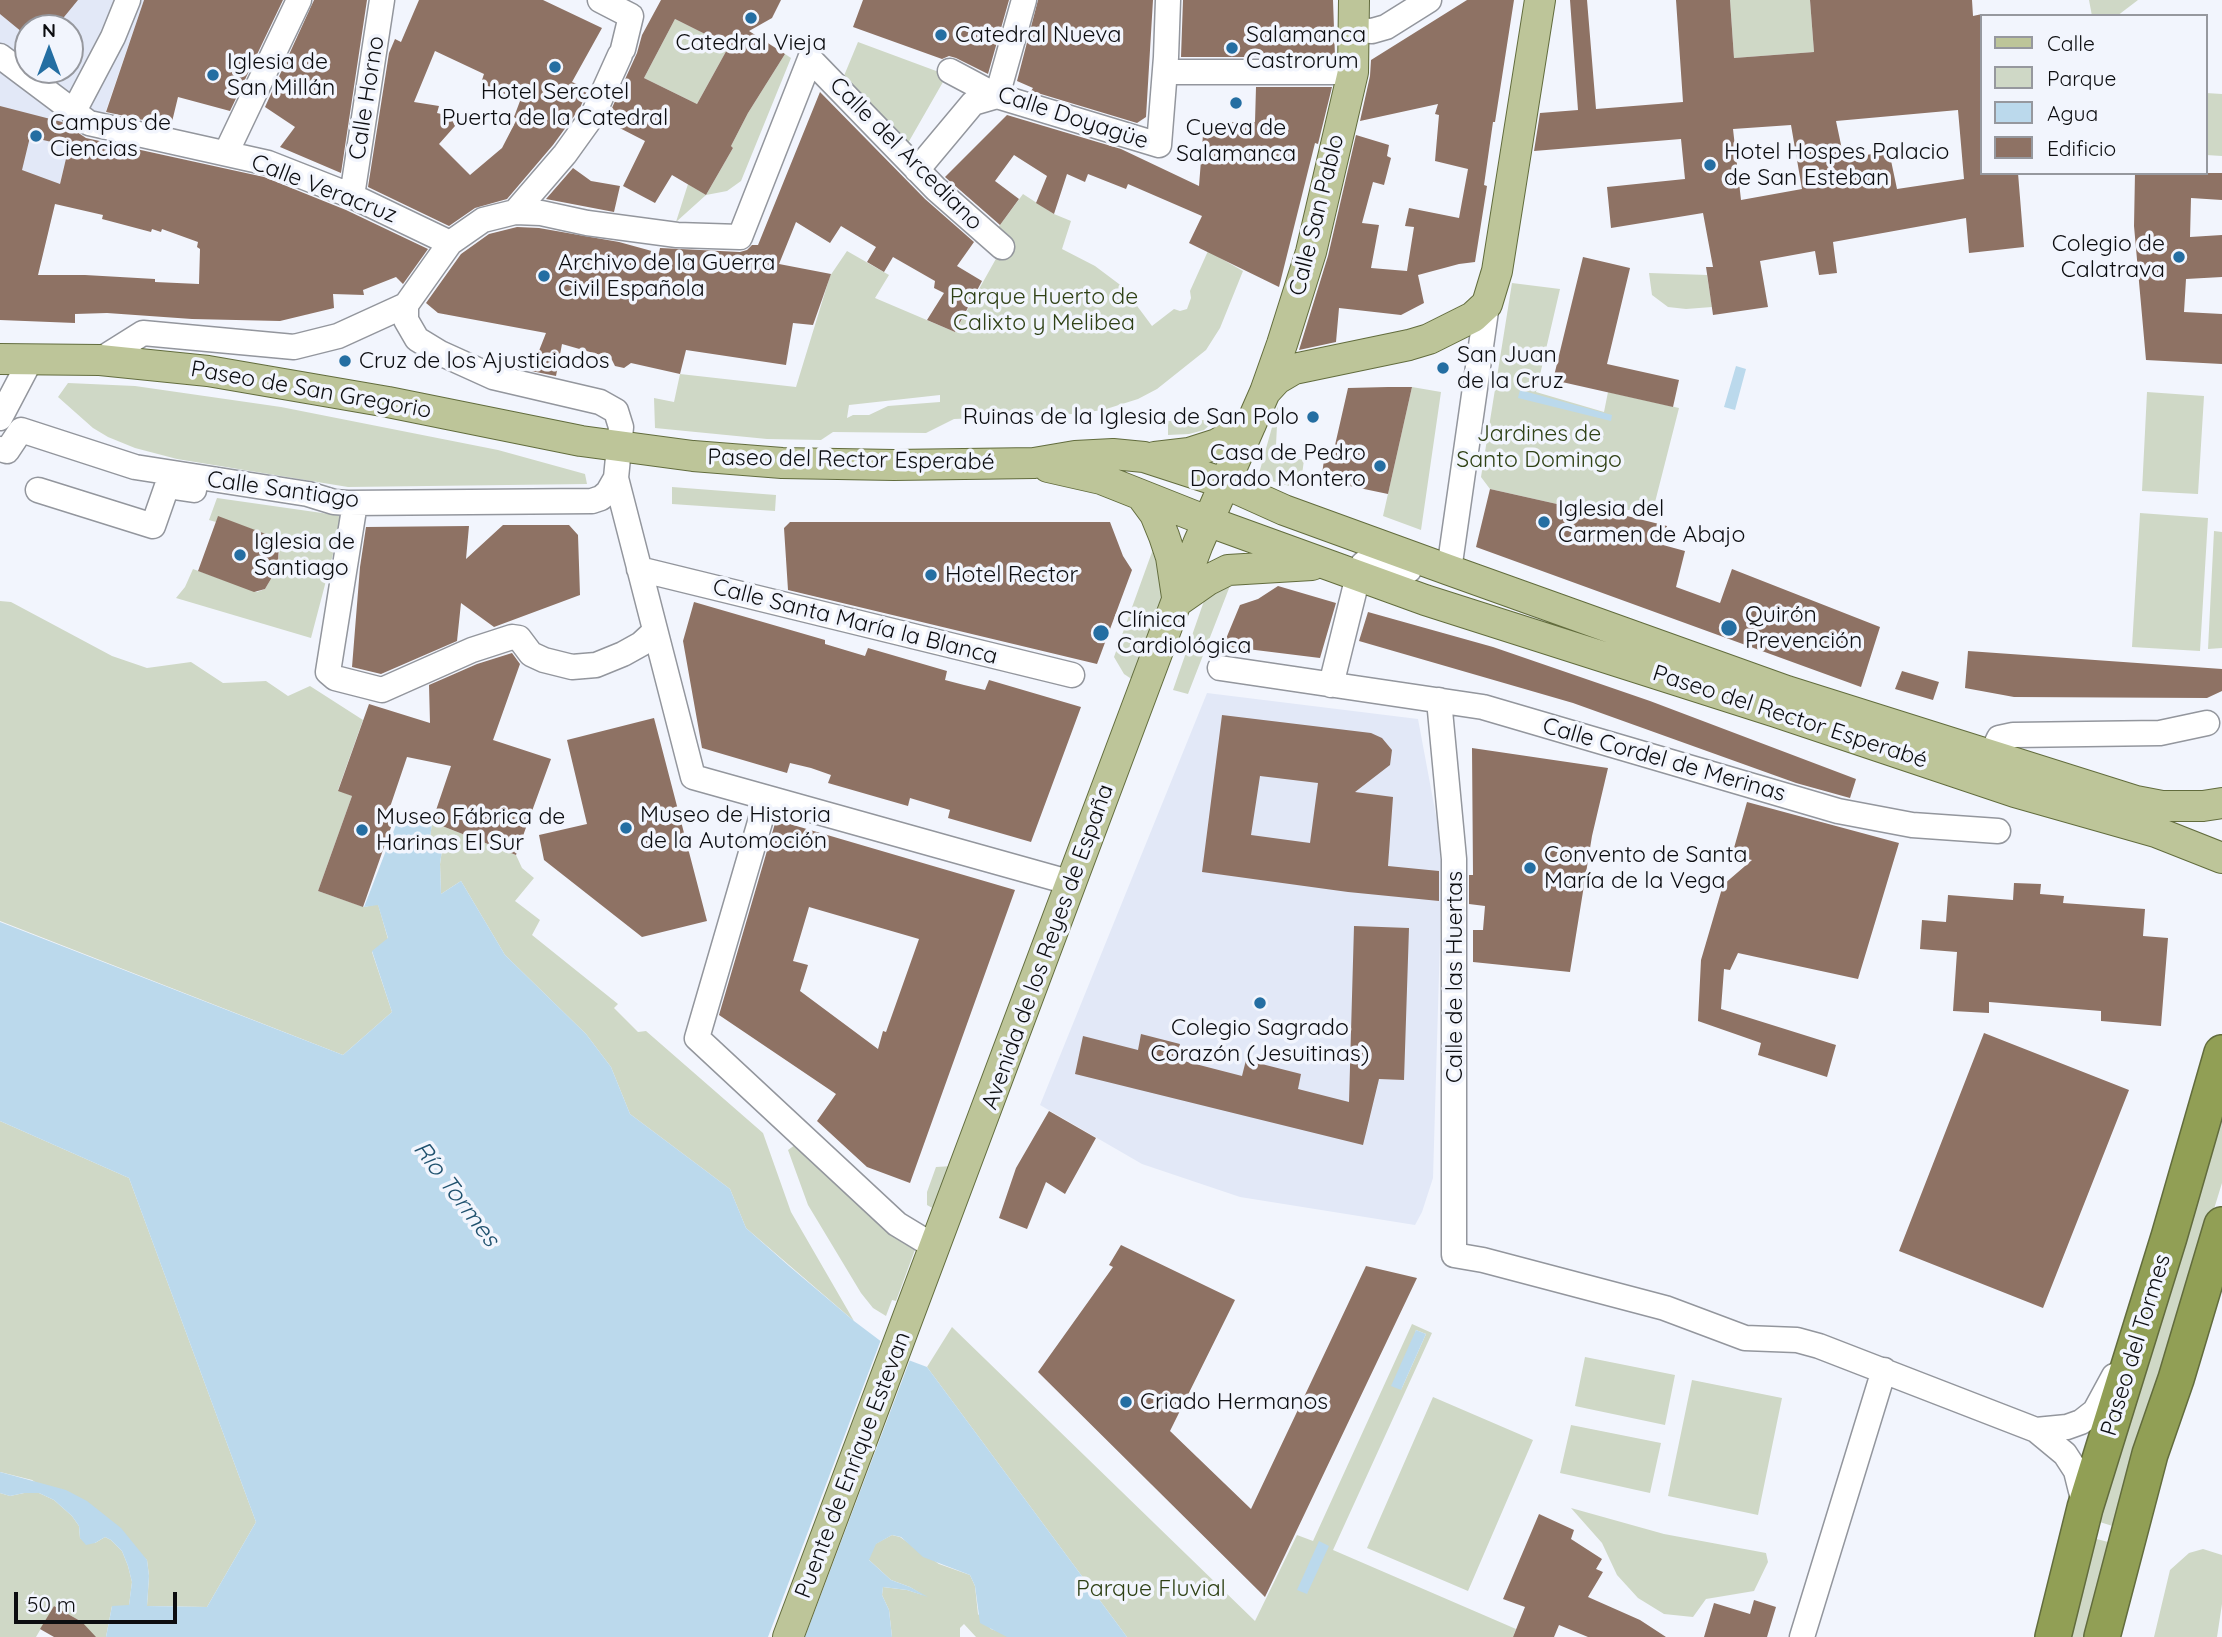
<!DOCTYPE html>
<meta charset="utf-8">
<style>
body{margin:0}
#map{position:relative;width:2222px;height:1637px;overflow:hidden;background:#f2f5fd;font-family:Quicksand,sans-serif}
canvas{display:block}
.legend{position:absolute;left:1980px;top:14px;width:228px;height:161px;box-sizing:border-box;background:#f2f5fd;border:2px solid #96989e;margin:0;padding:9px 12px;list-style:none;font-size:21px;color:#0c0d10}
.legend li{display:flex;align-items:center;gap:14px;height:35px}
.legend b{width:35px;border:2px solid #96989e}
.north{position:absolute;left:14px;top:14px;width:70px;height:70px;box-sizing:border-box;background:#f2f5fd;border:2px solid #96989e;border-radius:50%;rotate:0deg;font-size:19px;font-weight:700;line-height:28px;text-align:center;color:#0c0d10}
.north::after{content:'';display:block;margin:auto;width:24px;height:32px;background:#246ea2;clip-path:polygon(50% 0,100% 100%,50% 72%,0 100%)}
.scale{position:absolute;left:14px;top:1592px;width:163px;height:32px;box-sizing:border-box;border:4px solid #0c0d10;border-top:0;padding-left:9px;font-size:21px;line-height:24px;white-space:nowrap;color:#0c0d10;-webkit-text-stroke:5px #f2f5fd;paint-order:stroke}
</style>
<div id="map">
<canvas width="2222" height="1637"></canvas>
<ul class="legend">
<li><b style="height:9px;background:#bdc599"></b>Calle</li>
<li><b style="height:19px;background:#cfd8c6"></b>Parque</li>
<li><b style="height:19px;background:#bbd9ec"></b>Agua</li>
<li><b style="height:19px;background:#8e7264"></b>Edificio</li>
</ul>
<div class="north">N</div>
<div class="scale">50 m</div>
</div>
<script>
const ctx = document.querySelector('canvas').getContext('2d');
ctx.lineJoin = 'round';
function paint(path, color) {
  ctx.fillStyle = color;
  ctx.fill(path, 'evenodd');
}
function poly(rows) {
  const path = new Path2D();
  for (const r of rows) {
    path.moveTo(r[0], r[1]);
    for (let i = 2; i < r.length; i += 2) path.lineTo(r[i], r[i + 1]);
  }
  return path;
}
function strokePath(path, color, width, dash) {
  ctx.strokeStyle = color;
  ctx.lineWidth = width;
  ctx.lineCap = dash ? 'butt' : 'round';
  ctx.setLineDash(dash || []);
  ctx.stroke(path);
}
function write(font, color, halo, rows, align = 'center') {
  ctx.font = font + ' Quicksand,sans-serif';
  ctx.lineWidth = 7;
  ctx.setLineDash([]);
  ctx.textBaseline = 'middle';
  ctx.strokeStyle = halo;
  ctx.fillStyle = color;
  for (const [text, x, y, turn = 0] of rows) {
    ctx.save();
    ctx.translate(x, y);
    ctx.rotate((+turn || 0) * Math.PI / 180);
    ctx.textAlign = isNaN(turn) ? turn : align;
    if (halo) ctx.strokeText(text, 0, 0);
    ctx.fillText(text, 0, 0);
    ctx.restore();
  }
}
const built = poly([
 [0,0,144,0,103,119,74,126,41,261,0,257],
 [28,28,70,28,70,70,28,70],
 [1207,693,1418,719,1437,821,1442,872,1433,1178,1422,1212,1415,1225,1240,1197,1142,1164,1040,1105]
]);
const green = poly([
 [1730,0,1810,0,1814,52,1734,58],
 [2089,0,2138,0,2117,16,2092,16],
 [675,19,729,46,697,104,644,78],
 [858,42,947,75,904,150,841,83],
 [785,54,791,58,741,181,727,191,706,195,676,222,688,184,706,195,733,148,731,146,748,113],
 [2206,93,2222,94,2222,156,2206,155],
 [1023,194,1054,214,1071,221,1062,249,1095,266,1123,287,1152,326,1174,309,1180,311,1187,309,1191,298,1190,291,1208,251,1243,271,1220,328,1206,350,1157,389,1138,399,1103,410,1073,414,954,419,926,433,833,432,821,440,767,439,655,428,654,398,674,402,680,374,796,387,830,276,847,251,889,275,875,298,955,332,1002,248,997,229],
 [940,395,940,402,888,406,869,415,853,415,847,418,849,405],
 [1649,273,1707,275,1712,307,1686,309,1668,307,1652,295],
 [1512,283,1560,289,1536,392,1604,412,1608,392,1679,408,1652,514,1635,510,1607,510,1606,515,1490,489,1481,477],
 [68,383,135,386,281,407,498,450,585,474,587,484,348,487,177,459,135,448,108,437,93,428,58,397],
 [1412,387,1441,392,1421,530,1383,516],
 [2147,392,2204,396,2198,494,2142,491],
 [1278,406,1276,445,1293,446,1294,454,1298,459,1304,460,1300,489,1258,477],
 [1207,420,1210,422,1210,425,1204,430,1189,434,1168,435,1168,421],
 [672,487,776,495,775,511,672,504],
 [217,498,343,516,311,638,176,598,185,587,193,569,257,592,265,589,278,567,280,545,276,538,218,517,216,522,209,520],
 [2140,513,2208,518,2200,651,2132,647],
 [2214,531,2222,532,2222,648,2208,649],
 [1156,541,1167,582,1136,682,1124,674,1114,657],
 [1233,578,1188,694,1173,690,1205,598],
 [0,601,11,602,112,656,147,668,191,662,223,683,266,681,288,696,310,686,363,720,338,790,352,796,318,891,364,907,378,904,388,939,372,952,392,1012,343,1055,0,921],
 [432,822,516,855,522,868,534,878,515,901,540,920,532,935,618,1004,614,1008,638,1032,646,1031,763,1133,791,1212,854,1321,746,1228,730,1189,630,1114,611,1067,586,1034,505,955,461,881,441,894,440,864,442,850,430,839],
 [2222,1100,2222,1183,2116,1527,2093,1520],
 [0,1121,129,1178,256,1522,207,1607,147,1606,149,1576,147,1560,32,1480,0,1472],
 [795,1145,916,1247,896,1301,892,1300,886,1316,873,1308,861,1293,808,1205,788,1150],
 [953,1166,936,1210,927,1205,927,1192,936,1167],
 [1412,1324,1432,1333,1333,1550,1516,1629,1513,1637,1127,1637,927,1367,952,1327,1255,1621,1297,1535,1313,1541],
 [1416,1330,1426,1334,1401,1390],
 [1585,1357,1675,1375,1665,1425,1575,1406],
 [1692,1380,1782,1398,1758,1515,1668,1496],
 [1433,1397,1533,1440,1468,1591,1367,1548],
 [1571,1425,1661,1443,1650,1493,1560,1473],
 [0,1493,10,1496,24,1493,39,1493,54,1500,72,1516,79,1526,80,1538,95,1543,105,1537,111,1540,122,1551,128,1566,132,1582,129,1606,112,1606,106,1637,93,1637,82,1622,54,1606,36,1637,0,1637],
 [1571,1508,1664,1534,1766,1553,1768,1562,1754,1591,1706,1599,1693,1617,1664,1614,1638,1598,1617,1575,1602,1543],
 [892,1535,900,1537,939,1564,970,1575,975,1586,978,1614,991,1629,1008,1635,1007,1637,976,1637,964,1624,960,1628,960,1637,892,1637,889,1610,882,1595,883,1587,907,1590,923,1595,910,1587,891,1580,868,1559,875,1544],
 [2089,1537,2112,1543,2090,1637,2065,1637],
 [2203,1549,2222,1555,2222,1604,2217,1637,2154,1637,2170,1570,2189,1553]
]);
const water = poly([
 [1736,366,1746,369,1735,410,1724,407],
 [1520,390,1612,415,1611,421,1518,398],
 [401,812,432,822,430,839,442,850,440,864,441,894,461,881,505,955,586,1034,611,1067,630,1114,730,1189,746,1228,789,1266,854,1321,903,1358,927,1367,1127,1637,1007,1637,980,1623,975,1586,970,1575,923,1557,901,1537,892,1535,876,1544,869,1560,891,1580,910,1587,928,1597,907,1590,883,1587,882,1595,889,1610,892,1637,106,1637,112,1606,129,1605,132,1582,128,1566,122,1551,111,1540,105,1537,95,1543,86,1545,80,1538,79,1526,72,1516,54,1500,39,1493,24,1493,10,1496,0,1493,0,1472,66,1490,87,1501,121,1528,147,1560,149,1576,147,1606,207,1607,256,1522,129,1178,0,1121,0,922,343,1055,392,1012,372,951,388,938,378,905,364,907],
 [1416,1330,1426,1334,1401,1390,1391,1386],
 [1319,1541,1329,1546,1307,1594,1297,1590]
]);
const pier = poly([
 [882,1337,911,1357,805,1637,768,1637]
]);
const building = poly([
 [0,0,78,0,55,28,28,28,28,37,0,14],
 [144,0,283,0,230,111,178,97,171,126,106,112],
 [314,0,367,0,341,173,280,147,295,127,265,107],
 [419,0,543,0,602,28,572,82,588,89,580,108,553,145,507,199,475,208,449,226,368,187,389,53,395,39,401,42],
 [435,51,484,74,481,83,520,101,514,117,517,119,502,148,470,175,439,144,455,126,450,116,437,113,439,106,414,102],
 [661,0,781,0,772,18,749,31,785,54,748,113,731,146,733,148,706,195,672,175,655,203,623,186,645,141,606,121,637,53,642,35],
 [675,19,729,46,697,104,644,78],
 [863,0,1009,0,988,74,956,58,949,56,942,59,853,27],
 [1038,0,1153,0,1146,117,1137,123,1031,91,1033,88,1017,81],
 [1183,0,1333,0,1335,57,1181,57],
 [1467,0,1514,0,1495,122,1493,122,1484,185,1487,186,1475,262,1459,264,1418,275,1424,303,1401,315,1339,308,1336,342,1299,350,1328,256,1356,135,1389,145,1387,156,1391,158,1384,185,1373,182,1362,223,1379,225,1371,268,1407,271,1414,227,1405,226,1409,208,1459,218,1468,169,1435,161,1439,115,1435,114,1438,104,1360,121,1370,76,1371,60],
 [1570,0,1587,0,1596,109,1683,102,1676,0,1730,0,1734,58,1814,52,1810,0,1972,0,1973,16,1982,14,1982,173,2018,173,2024,247,1969,253,1966,218,1833,242,1837,273,1819,275,1815,251,1760,261,1768,307,1713,315,1706,267,1713,267,1703,213,1611,228,1607,187,1685,179,1681,139,1534,151,1540,113,1578,110],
 [1958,110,1964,179,1897,189,1889,151,1844,159,1836,121],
 [1791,125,1802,189,1741,200,1733,129],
 [1256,87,1332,87,1318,144,1315,143,1279,287,1189,243,1202,216,1128,184,1126,189,1088,174,1085,182,1067,174,1054,214,1036,203,1047,176,1014,155,995,181,1019,199,1000,225,945,177,1007,115,1121,149,1199,186,1204,122,1255,122],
 [820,92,925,199,974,242,957,266,982,281,955,332,927,320,944,293,934,288,935,281,893,257,884,272,867,262,876,247,841,226,830,243,796,222,779,264,831,274,813,325,793,323,786,365,686,350,680,374,631,363,624,368,615,366,611,358,562,344,556,376,531,371,546,333,438,313,426,303,461,254,489,234,517,227,539,228,619,242,659,253,660,248,740,252,747,250,752,245,758,245],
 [0,106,62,122,86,138,264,177,346,210,428,249,403,284,396,277,363,290,364,295,333,294,334,308,280,321,192,319,107,313,75,314,75,323,0,320],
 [30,137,69,146,60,184,22,170],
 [55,204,103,215,102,219,151,232,152,229,161,232,162,229,198,242,197,247,200,249,199,284,155,282,155,279,85,275,38,275],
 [573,168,591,181,620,186,614,212,546,199],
 [2135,173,2222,173,2222,200,2191,198,2190,237,2222,235,2222,277,2186,279,2184,312,2222,314,2222,364,2146,360,2134,226],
 [1583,257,1630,268,1607,364,1679,380,1673,407,1553,380],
 [1388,387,1412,387,1388,494,1321,480,1325,454,1333,454,1348,388],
 [1490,489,1606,515,1607,511,1667,526,1663,545,1685,551,1676,587,1720,603,1732,569,1880,627,1861,687,1476,547],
 [218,516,279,539,278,567,265,589,254,592,198,571],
 [790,522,1110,522,1123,556,1132,570,1097,664,788,590,784,528],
 [503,525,569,525,578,535,580,595,494,627,461,603,457,641,381,674,352,667,360,567,366,527,469,526,466,559],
 [1278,586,1336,603,1320,658,1223,646,1240,605,1258,599],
 [694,602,825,640,825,644,865,656,868,648,947,671,945,680,964,685,985,690,989,680,1081,707,1031,842,948,818,950,810,910,798,908,806,828,783,831,775,811,768,790,763,787,773,702,748,683,641],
 [1368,612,1493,647,1650,701,1790,754,1856,779,1850,798,1796,783,1573,703,1359,641],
 [1968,651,2222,669,2222,691,2207,698,2014,697,1965,688],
 [512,653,520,664,493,740,551,759,516,855,432,822,451,766,407,757,389,810,396,813,363,907,318,891,352,796,338,791,369,704,430,723,429,685,477,664],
 [1902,671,1939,682,1933,700,1895,689],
 [1222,715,1371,733,1382,738,1392,750,1390,765,1355,792,1393,797,1388,866,1439,871,1439,901,1348,892,1202,872],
 [1260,776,1318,783,1310,843,1251,835],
 [654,718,707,921,642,937,544,860,539,835,587,824,567,740],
 [1472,748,1608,768,1592,836,1570,972,1473,962,1473,930,1483,930,1485,906,1469,904,1469,875,1473,875],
 [1747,802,1899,843,1858,979,1738,953,1730,970,1724,969,1721,1009,1836,1045,1827,1077,1758,1055,1761,1043,1698,1021,1701,960,1723,885,1752,860,1732,855],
 [776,820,1015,890,910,1183,867,1167,817,1121,836,1094,719,1015],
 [809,907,919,939,886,1032,883,1031,878,1049,800,991,808,965,793,961],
 [2014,883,2041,884,2040,894,2064,896,2063,903,2145,909,2143,936,2168,938,2161,1026,2101,1021,2101,1011,1989,1002,1989,1013,1953,1011,1957,952,1920,949,1922,920,1946,922,1948,895,2013,900],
 [1354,926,1409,928,1404,1080,1379,1079,1363,1145,1075,1074,1083,1036,1138,1050,1141,1034,1180,1044,1176,1059,1242,1076,1246,1060,1301,1074,1298,1089,1349,1102],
 [1984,1033,2129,1090,2043,1308,1899,1251],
 [1049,1111,1096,1138,1065,1194,1046,1182,1027,1229,999,1218,1016,1168],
 [1121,1245,1235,1300,1170,1431,1251,1509,1366,1266,1417,1278,1265,1597,1038,1372,1113,1267,1109,1265],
 [1539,1514,1574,1530,1571,1539,1602,1559,1596,1569,1603,1572,1588,1597,1640,1620,1666,1637,1588,1637,1559,1625,1554,1637,1513,1637,1525,1607,1503,1599],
 [1754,1600,1776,1607,1767,1637,1704,1637,1714,1603,1750,1614],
 [54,1606,82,1622,96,1637,54,1637,40,1629]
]);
const minor = poly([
 [600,0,631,16,623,49],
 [1354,30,1372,31,1386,27,1429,0],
 [0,56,89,123,268,163,352,196,450,243],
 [810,59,936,189,1002,247],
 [950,71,997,96,1159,145,1166,57,1168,0],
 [1165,72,1353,72],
 [997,96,1024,0],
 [73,113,113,37,128,0],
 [226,153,299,0],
 [917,170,973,103,997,96],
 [352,196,382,0],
 [515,212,541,213,587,223,677,235,740,237,810,59],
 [406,305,406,320,417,339,440,353,493,377,600,402,616,411,621,427,616,478,693,777,1072,883],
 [406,305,450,243,483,220,515,212,565,154,593,115,620,55],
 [100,360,143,333,294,347,338,336,406,305],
 [0,418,31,359],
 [0,449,7,451,21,430,135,467,308,494,334,502,348,503,592,501,601,498,608,492,616,478],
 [38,490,153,526,167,486,194,490],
 [355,503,328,672,335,678,382,690,472,650,512,637,519,638,531,654,544,660,572,667,596,665,623,654,641,644,655,631],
 [639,569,1072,675],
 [1449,570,1487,304],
 [1220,668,1483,707,1838,811,1912,825,1998,831],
 [1331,685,1358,576,1363,564,1368,560,1377,560,1409,570],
 [1439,700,1454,859,1454,1255,1483,1260,1665,1308,1745,1338,1797,1340,1819,1346,2036,1430,2065,1454,2076,1471,2085,1507],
 [1991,755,1999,738,2013,735,2160,733,2207,723],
 [767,798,697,1038,897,1224,935,1247],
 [2036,1430,2067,1427,2081,1422,2095,1411,2114,1376],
 [1802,1637,1884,1370]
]);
const major = poly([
 [0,359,100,360,208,371,388,402,581,441,693,456,782,463,894,465,1034,463,1075,456,1113,454,1144,457,1224,483,1284,510,1449,570,1787,691,2136,801,2162,806,2203,806,2222,803],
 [1265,392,1277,379,1294,369,1409,345,1429,339,1473,317,1487,304,1497,271,1540,0],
 [1155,457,1189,453,1217,444,1251,424],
 [1048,467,1101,479,1207,521,1425,600,1776,712,2015,792,2156,832,2222,858],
 [1141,495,1155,514,1164,536,1171,557,1177,597],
 [1178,601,1208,580,1228,570,1312,565],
 [788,1637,1198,544,1265,392,1282,344,1311,252,1353,72,1354,0]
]);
const highway = poly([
 [2053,1637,2085,1508,2169,1237,2222,1053],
 [2102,1637,2150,1454,2176,1379,2222,1225]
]);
const markers = [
 [751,18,7,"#246ea2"],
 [941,35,7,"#246ea2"],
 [1232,48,7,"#246ea2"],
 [555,67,7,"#246ea2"],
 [213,75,7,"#246ea2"],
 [1236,103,7,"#246ea2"],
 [36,136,7,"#246ea2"],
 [1710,165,7,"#246ea2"],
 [2179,257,7,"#246ea2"],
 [544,276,7,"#246ea2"],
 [345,361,7,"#246ea2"],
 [1443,368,7,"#246ea2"],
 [1313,417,7,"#246ea2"],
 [1380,466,7,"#246ea2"],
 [1544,522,7,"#246ea2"],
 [240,555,7,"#246ea2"],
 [931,575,7,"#246ea2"],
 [1729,628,9,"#246ea2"],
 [1101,633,9,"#246ea2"],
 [626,828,7,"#246ea2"],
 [362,830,7,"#246ea2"],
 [1530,868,7,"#246ea2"],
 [1260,1003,7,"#246ea2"],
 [1126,1402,7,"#246ea2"]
];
const poiNames = [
 ["Catedral Nueva",955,35],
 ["Salamanca",1246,35],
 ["Castrorum",1246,61],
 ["Catedral Vieja",751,43,"center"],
 ["Iglesia de",227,62],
 ["San Millán",227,88],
 ["Hotel Sercotel",555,92,"center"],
 ["Puerta de la Catedral",555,118,"center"],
 ["Campus de",50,123],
 ["Ciencias",50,149],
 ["Cueva de",1236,128,"center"],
 ["Salamanca",1236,154,"center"],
 ["Hotel Hospes Palacio",1724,152],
 ["de San Esteban",1724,178],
 ["Colegio de",2165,244,"right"],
 ["Calatrava",2165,270,"right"],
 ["Archivo de la Guerra",558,263],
 ["Civil Española",558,289],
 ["San Juan",1457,355],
 ["de la Cruz",1457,381],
 ["Cruz de los Ajusticiados",359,361],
 ["Ruinas de la Iglesia de San Polo",1299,417,"right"],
 ["Casa de Pedro",1366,453,"right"],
 ["Dorado Montero",1366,479,"right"],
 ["Iglesia del",1558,509],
 ["Carmen de Abajo",1558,535],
 ["Iglesia de",254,542],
 ["Santiago",254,568],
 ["Hotel Rector",945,575],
 ["Quirón",1745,615],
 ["Prevención",1745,641],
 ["Clínica",1117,620],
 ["Cardiológica",1117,646],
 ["Museo de Historia",640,815],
 ["de la Automoción",640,841],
 ["Museo Fábrica de",376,817],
 ["Harinas El Sur",376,843],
 ["Convento de Santa",1544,855],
 ["María de la Vega",1544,881],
 ["Colegio Sagrado",1260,1028,"center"],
 ["Corazón (Jesuitinas)",1260,1054,"center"],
 ["Criado Hermanos",1140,1402]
];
const streetNames = [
 ["Calle Horno",367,98,-81],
 ["Calle Doyagüe",1073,118,18],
 ["Calle del Arcediano",906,154,45],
 ["Calle Veracruz",324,189,21],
 ["Calle San Pablo",1317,215,-76],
 ["Paseo de San Gregorio",311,390,10],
 ["Paseo del Rector Esperabé",851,460,1],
 ["Calle Santiago",283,490,8],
 ["Calle Santa María la Blanca",855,622,14],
 ["Paseo del Rector Esperabé",1790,717,18],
 ["Calle Cordel de Merinas",1664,760,16],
 ["Avenida de los Reyes de España",1048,947,-70],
 ["Calle de las Huertas",1455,977,-90],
 ["Paseo del Tormes",2136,1345,-73],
 ["Puente de Enrique Estevan",853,1465,-69]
];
const parkNames = [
 ["Parque Huerto de",1044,297],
 ["Calixto y Melibea",1044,323],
 ["Jardines de",1539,434],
 ["Santo Domingo",1539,460],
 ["Parque Fluvial",1151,1589]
];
const waterNames = [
 ["Río Tormes",456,1194,53]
];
paint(built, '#e2e8f7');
paint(green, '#cfd8c6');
paint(water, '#bbd9ec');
paint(pier, '#f2f5fd');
paint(building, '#8e7264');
strokePath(minor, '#93969d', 27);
strokePath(major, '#626c3d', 32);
strokePath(highway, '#626c3d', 38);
strokePath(minor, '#fff', 24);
strokePath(major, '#bdc599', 30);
strokePath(highway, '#919f55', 35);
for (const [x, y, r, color] of markers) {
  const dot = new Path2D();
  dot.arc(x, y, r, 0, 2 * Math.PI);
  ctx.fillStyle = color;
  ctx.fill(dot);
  strokePath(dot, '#f2f5fd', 2.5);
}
write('23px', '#0c0d10', '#f2f5fd', poiNames, 'left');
write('23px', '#0c0d10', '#f2f5fd', streetNames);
write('23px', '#2f4115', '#f2f5fd', parkNames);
write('italic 24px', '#1f516e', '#f2f5fd', waterNames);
</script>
